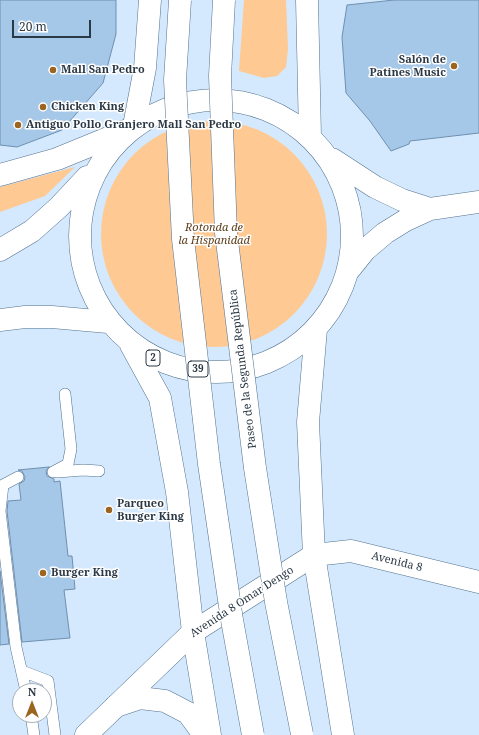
<!DOCTYPE html>
<meta charset="utf-8">
<style>
body{margin:0}
#map{position:relative;width:479px;height:735px;overflow:hidden;background:#d4e9fd;font-family:"Noto Serif",serif}
canvas{display:block}
.north{position:absolute;left:12px;top:683px;width:40px;height:40px;box-sizing:border-box;background:#fff;border:1px solid #aaafb5;border-radius:50%;rotate:0deg;font-size:11px;font-weight:700;line-height:16px;text-align:center;color:#2b3845}
.north::after{content:'';display:block;margin:auto;width:14px;height:18px;background:#9b641f;clip-path:polygon(50% 0,100% 100%,50% 72%,0 100%)}
.scale{position:absolute;left:12px;top:20px;width:79px;height:18px;box-sizing:border-box;border:2px solid #2b3845;border-top:0;padding-left:5px;font-size:12px;line-height:14px;white-space:nowrap;color:#2b3845;-webkit-text-stroke:3px #fff;paint-order:stroke}
</style>
<div id="map">
<canvas width="479" height="735"></canvas>
<div class="north">N</div>
<div class="scale">20 m</div>
</div>
<script>
const ctx = document.querySelector('canvas').getContext('2d');
ctx.lineJoin = 'round';
function paint(path, color) {
  ctx.fillStyle = color;
  ctx.fill(path, 'evenodd');
}
function poly(rows) {
  const path = new Path2D();
  for (const r of rows) {
    if (r.length === 3) {
      path.moveTo(r[0] + r[2], r[1]);
      path.arc(r[0], r[1], r[2], 0, 2 * Math.PI);
      continue;
    }
    path.moveTo(r[0], r[1]);
    for (let i = 2; i < r.length; i += 2) path.lineTo(r[i], r[i + 1]);
  }
  return path;
}
function strokePath(path, color, width, dash) {
  ctx.strokeStyle = color;
  ctx.lineWidth = width;
  ctx.lineCap = dash ? 'butt' : 'round';
  ctx.setLineDash(dash || []);
  ctx.stroke(path);
}
function write(font, color, halo, rows, align = 'center') {
  ctx.font = font + ' "Noto Serif",serif';
  ctx.lineWidth = 3;
  ctx.setLineDash([]);
  ctx.textBaseline = 'middle';
  ctx.strokeStyle = halo;
  ctx.fillStyle = color;
  for (const [text, x, y, turn = 0] of rows) {
    ctx.save();
    ctx.translate(x, y);
    ctx.rotate((+turn || 0) * Math.PI / 180);
    ctx.textAlign = isNaN(turn) ? turn : align;
    if (halo) ctx.strokeText(text, 0, 0);
    ctx.fillText(text, 0, 0);
    ctx.restore();
  }
}
const green = poly([
 [244,0,286,0,288,49,286,67,277,76,264,78,239,71],
 [214,234,113],
 [75,167,45,196,0,212,0,187]
]);
const building = poly([
 [0,0,116,0,116,34,103,83,62,130,17,147,0,145,0,0],
 [394,0,479,0,479,133,410,141,409,144,391,151,370,121,346,93,342,37,347,5,394,0],
 [49,467,46,471,47,476,54,479,54,482,60,481,68,556,72,556,75,589,64,590,70,638,22,642,7,511,8,501,21,500,19,484,24,481,25,477,22,471,18,470,49,467],
 [0,571,9,644,0,645,0,571]
]);
const service = poly([
 [53,472,68,464,71,449,65,394],
 [58,472,83,470,99,471],
 [18,477,3,485,0,511,16,647,26,691],
 [22,671,48,681,55,735],
 [31,715,34,735]
]);
const minor = poly([
 [0,175,57,159,128,130]
]);
const tertiary = poly([
 [86,735,193,632,314,555,351,551,479,582]
]);
const trunk = poly([
 [307,0,310,136],
 [216,236,136],
 [134,126,145,68,150,0],
 [332,159,375,187,402,200,430,209],
 [0,250,32,231,59,207,87,177],
 [349,270,365,250,385,233,406,220,430,209,479,202],
 [0,320,25,317,52,317,108,322],
 [316,329,308,422,314,555,343,735],
 [131,345,160,398,177,492,193,632,210,735],
 [116,706,140,698,165,701,188,713,204,735]
]);
const trunkBridge = poly([
 [180,0,175,80,183,239,209,464,232,620,253,735],
 [224,0,220,76,226,233,255,468,276,602,302,734]
]);
const markers = [
 [454,66,4,"#9b641f"],
 [53,70,4,"#9b641f"],
 [43,107,4,"#9b641f"],
 [18,125,4,"#9b641f"],
 [109,510,4,"#9b641f"],
 [43,573,4,"#9b641f"]
];
const shields = [
 [153,358,14],
 [198,369,20]
];
const shieldNames = [
 ["2",153,358],
 ["39",198,369]
];
const poiNames = [
 ["Salón de",446,60,"right"],
 ["Patines Music",446,73,"right"],
 ["Mall San Pedro",61,70],
 ["Chicken King",51,107],
 ["Antiguo Pollo Granjero Mall San Pedro",26,125],
 ["Parqueo",117,504],
 ["Burger King",117,517],
 ["Burger King",51,573]
];
const parkNames = [
 ["Rotonda de",214,228],
 ["la Hispanidad",214,241]
];
const streetNames = [
 ["Paseo de la Segunda República",243,369,-97],
 ["Avenida 8",397,562,14],
 ["Avenida 8 Omar Dengo",242,602,-33]
];
paint(green, '#fec992');
paint(building, '#a5c7e8');
strokePath(building, '#6f8fae', 1);
strokePath(service, '#52718f', 12);
strokePath(minor, '#52718f', 23);
strokePath(tertiary, '#52718f', 23);
strokePath(trunk, '#52718f', 23);
strokePath(service, '#fff', 11);
strokePath(minor, '#fff', 22);
strokePath(tertiary, '#fff', 22);
strokePath(trunk, '#fff', 22);
strokePath(trunkBridge, '#52718f', 23, []);
strokePath(trunkBridge, '#fff', 22);
for (const [x, y, r, color] of markers) {
  const dot = new Path2D();
  dot.arc(x, y, r, 0, 2 * Math.PI);
  ctx.fillStyle = color;
  ctx.fill(dot);
  strokePath(dot, '#fff', 1.5);
}
for (const [x, y, w] of shields) {
  const box = new Path2D();
  box.roundRect(x - w / 2, y - 8, w, 16, 3);
  ctx.fillStyle = '#fff';
  ctx.fill(box);
  strokePath(box, '#2b3845', 1);
}
write('bold 10px', '#2b3845', null, shieldNames);
write('bold 11px', '#2b3845', '#fff', poiNames, 'left');
write('italic 11px', '#5f401e', '#fff', parkNames);
write('11px', '#2b3845', '#fff', streetNames);
</script>
